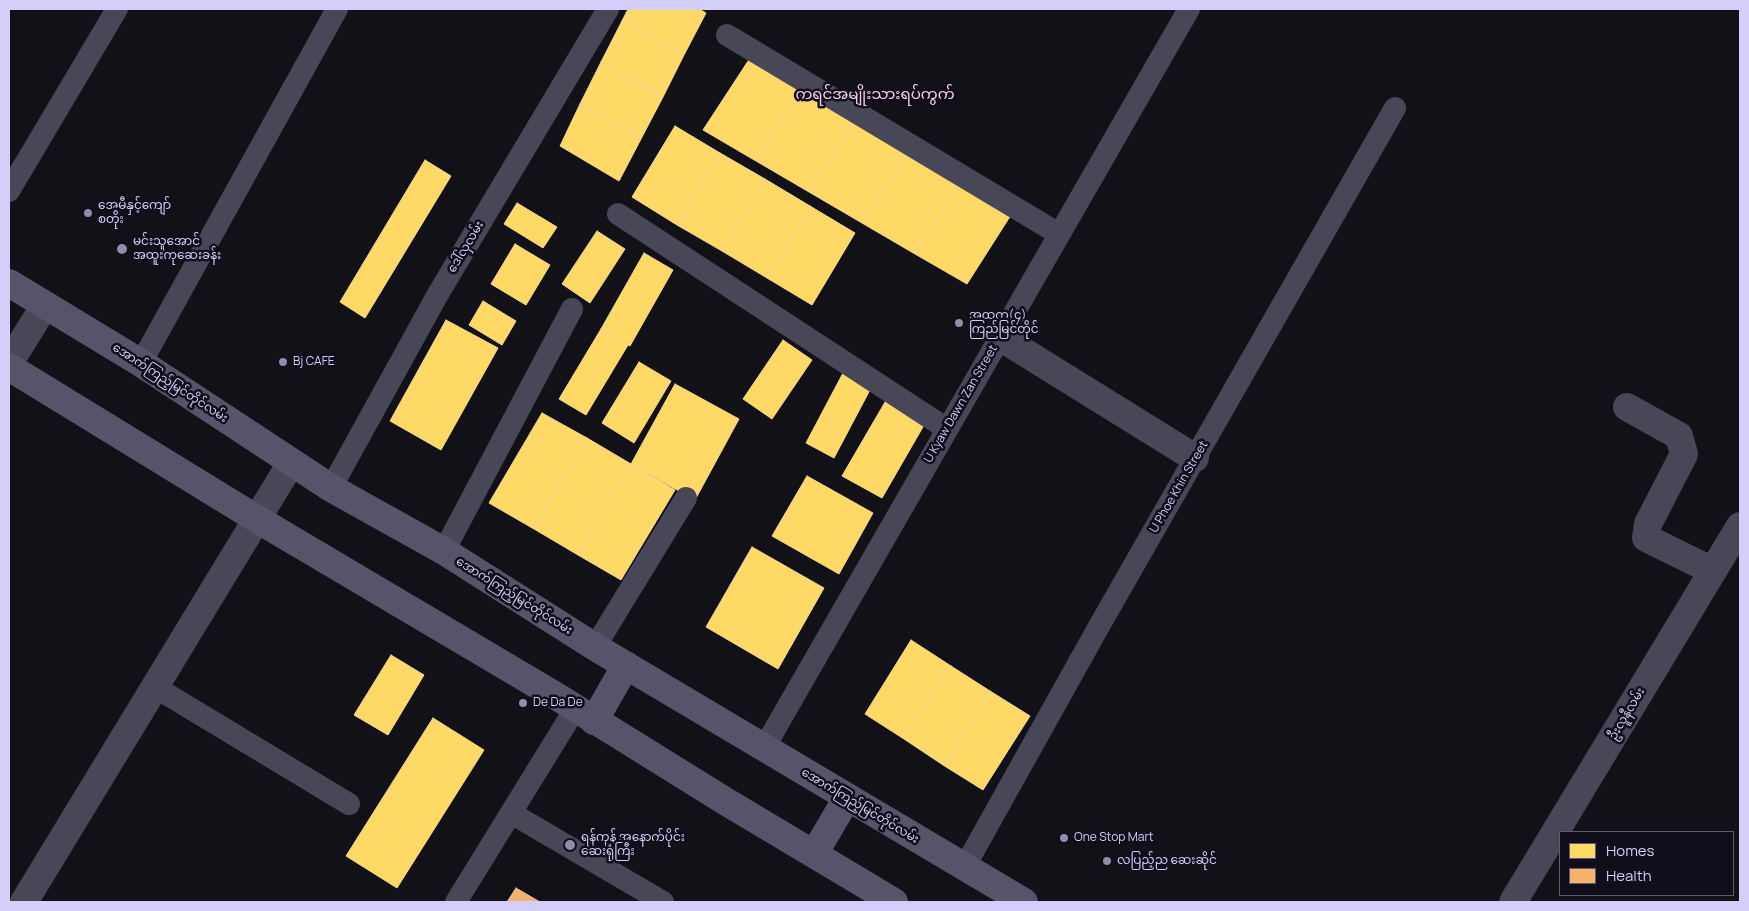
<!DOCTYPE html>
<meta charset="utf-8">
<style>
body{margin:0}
#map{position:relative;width:1749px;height:911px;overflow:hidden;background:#121118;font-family:Manrope,sans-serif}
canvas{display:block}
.frame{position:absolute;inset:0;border:10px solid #d4cff8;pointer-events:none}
.legend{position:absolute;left:1559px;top:831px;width:175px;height:65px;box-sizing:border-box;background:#100e1b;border:1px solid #5e5b73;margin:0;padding:6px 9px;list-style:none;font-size:15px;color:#d4cff8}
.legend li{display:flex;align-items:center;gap:10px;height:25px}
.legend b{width:25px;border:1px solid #5e5b73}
</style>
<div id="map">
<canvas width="1749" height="911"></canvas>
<div class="frame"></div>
<ul class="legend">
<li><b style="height:14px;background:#ffd966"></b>Homes</li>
<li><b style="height:14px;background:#f6b26b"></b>Health</li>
</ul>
</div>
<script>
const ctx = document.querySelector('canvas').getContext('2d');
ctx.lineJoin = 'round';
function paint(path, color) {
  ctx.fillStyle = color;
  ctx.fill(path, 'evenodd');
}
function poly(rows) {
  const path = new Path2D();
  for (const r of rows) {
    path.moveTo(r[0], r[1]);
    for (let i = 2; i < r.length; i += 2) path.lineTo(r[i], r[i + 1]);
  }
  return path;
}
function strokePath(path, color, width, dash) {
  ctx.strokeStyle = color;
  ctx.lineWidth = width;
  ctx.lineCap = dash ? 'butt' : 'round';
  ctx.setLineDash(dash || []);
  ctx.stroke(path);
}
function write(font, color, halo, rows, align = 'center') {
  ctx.font = font + ' Manrope,"Noto Sans Myanmar",sans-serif';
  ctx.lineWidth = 5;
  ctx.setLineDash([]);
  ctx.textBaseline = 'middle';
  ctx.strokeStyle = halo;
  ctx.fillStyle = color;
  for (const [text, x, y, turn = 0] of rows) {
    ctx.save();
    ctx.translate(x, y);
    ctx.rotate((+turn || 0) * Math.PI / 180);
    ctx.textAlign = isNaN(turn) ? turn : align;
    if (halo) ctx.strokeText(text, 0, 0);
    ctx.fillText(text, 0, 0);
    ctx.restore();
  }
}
const homes = poly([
 [628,9,699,9,706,13,684,55,622,21,628,9],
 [622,21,684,55,663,97,601,62,622,21],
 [754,52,806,85,756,161,703,130,754,52],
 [601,62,663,97,641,139,580,104,601,62],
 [806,85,857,117,809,192,756,161,806,85],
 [580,104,641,139,619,181,560,146,580,104],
 [857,117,909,150,862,223,809,192,857,117],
 [675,126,720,153,677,225,632,197,675,126],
 [909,150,960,182,915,254,862,223,909,150],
 [720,153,765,179,722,251,677,225,720,153],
 [425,160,451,176,365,318,340,302,425,160],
 [765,179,810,206,767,278,722,251,765,179],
 [960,182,1011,215,967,284,915,254,960,182],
 [517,203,557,227,543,248,504,224,517,203],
 [810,206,855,233,812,305,767,278,810,206],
 [597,231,625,249,590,303,562,284,597,231],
 [515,244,550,265,526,305,491,284,515,244],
 [644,253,673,270,630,346,601,329,644,253],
 [483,301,516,321,502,345,469,325,483,301],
 [446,320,498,348,441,450,390,421,446,320],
 [601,329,628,345,586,415,559,399,601,329],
 [783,340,812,360,772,419,743,399,783,340],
 [639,362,671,381,634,443,602,423,639,362],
 [843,373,871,388,834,458,806,443,843,373],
 [675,384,739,419,695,500,631,464,675,384],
 [888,397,927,420,882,498,842,476,888,397],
 [542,413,587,438,534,529,489,503,542,413],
 [587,438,631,464,578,555,534,529,587,438],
 [631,464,675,490,621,580,578,555,631,464],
 [807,476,873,513,839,574,772,536,807,476],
 [752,547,824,588,778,669,706,627,752,547],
 [911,640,951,666,904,739,865,714,911,640],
 [391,655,424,675,388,735,354,715,391,655],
 [951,666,990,691,943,765,904,739,951,666],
 [990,691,1030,716,983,790,943,765,990,691],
 [433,718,484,750,397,888,346,856,433,718]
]);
const health = poly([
 [516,888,540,902,507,902,516,888]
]);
const lane = poly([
 [727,35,1059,234],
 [9,191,117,9],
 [618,214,947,429],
 [141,363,337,9],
 [331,488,438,294,608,9],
 [444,551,572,309],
 [595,647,686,498],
 [155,687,349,804],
 [764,748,1189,9],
 [511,813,663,902],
 [964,868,1098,628,1395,108],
 [456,902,575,709]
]);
const street = poly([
 [1000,337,1195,458],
 [9,363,45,305],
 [1627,407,1679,436,1684,454,1648,524,1646,538,1713,571],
 [24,902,291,463],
 [1513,902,1740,526]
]);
const secondary = poly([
 [9,283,141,363,331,488,444,551,595,647,1024,902],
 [9,367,257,519,556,696,725,801,894,902],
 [594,721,626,665],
 [814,854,847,798]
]);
const markers = [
 [88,213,5,"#908caa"],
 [122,249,6,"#908caa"],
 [959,323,5,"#908caa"],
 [283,362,5,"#908caa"],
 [523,703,5,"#908caa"],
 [1064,838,5,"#908caa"],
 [570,845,6,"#908caa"],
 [1107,861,5,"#908caa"]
];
const poiNames = [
 ["အေမီနှင့်ကျော်",98,206],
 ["စတိုး",98,220],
 ["မင်းသူအောင်",133,242],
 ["အထူးကုဆေးခန်း",133,256],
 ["အထက(၄)",969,316],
 ["ကြည်မြင်တိုင်",969,330],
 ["Bj CAFE",293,362],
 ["De Da De",533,703],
 ["ရန်ကုန် အနောက်ပိုင်း",581,838],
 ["ဆေးရုံကြီး",581,852],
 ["One Stop Mart",1074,838],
 ["လပြည့်ည ဆေးဆိုင်",1117,861]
];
const streetNames = [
 ["ဒေါ်လှလမ်း",466,247,-59],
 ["အောက်ကြည့်မြင်တိုင်လမ်း",170,383,33],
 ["U Kyaw Dawn Zan Street",961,404,-60],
 ["U Phoe Khin Street",1179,487,-60],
 ["အောက်ကြည့်မြင်တိုင်လမ်း",514,596,32],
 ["ဦးလူနီလမ်း",1627,714,-59],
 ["အောက်ကြည့်မြင်တိုင်လမ်း",860,806,31]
];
const quarterNames = [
 ["ကရင်အမျိုးသားရပ်ကွက်",875,95]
];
paint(homes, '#ffd966');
strokePath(homes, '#f2d692', 1);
paint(health, '#f6b26b');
strokePath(health, '#ecbb95', 1);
strokePath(lane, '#484758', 22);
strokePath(street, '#484758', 28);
strokePath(secondary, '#55546a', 28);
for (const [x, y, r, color] of markers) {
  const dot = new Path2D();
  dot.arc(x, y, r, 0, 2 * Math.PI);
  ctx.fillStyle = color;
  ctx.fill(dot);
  strokePath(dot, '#100e1b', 2);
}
write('12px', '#d4cff8', '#100e1b', poiNames, 'left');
write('12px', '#d4cff8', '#100e1b', streetNames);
write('15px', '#f8d1e9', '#100e1b', quarterNames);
</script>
